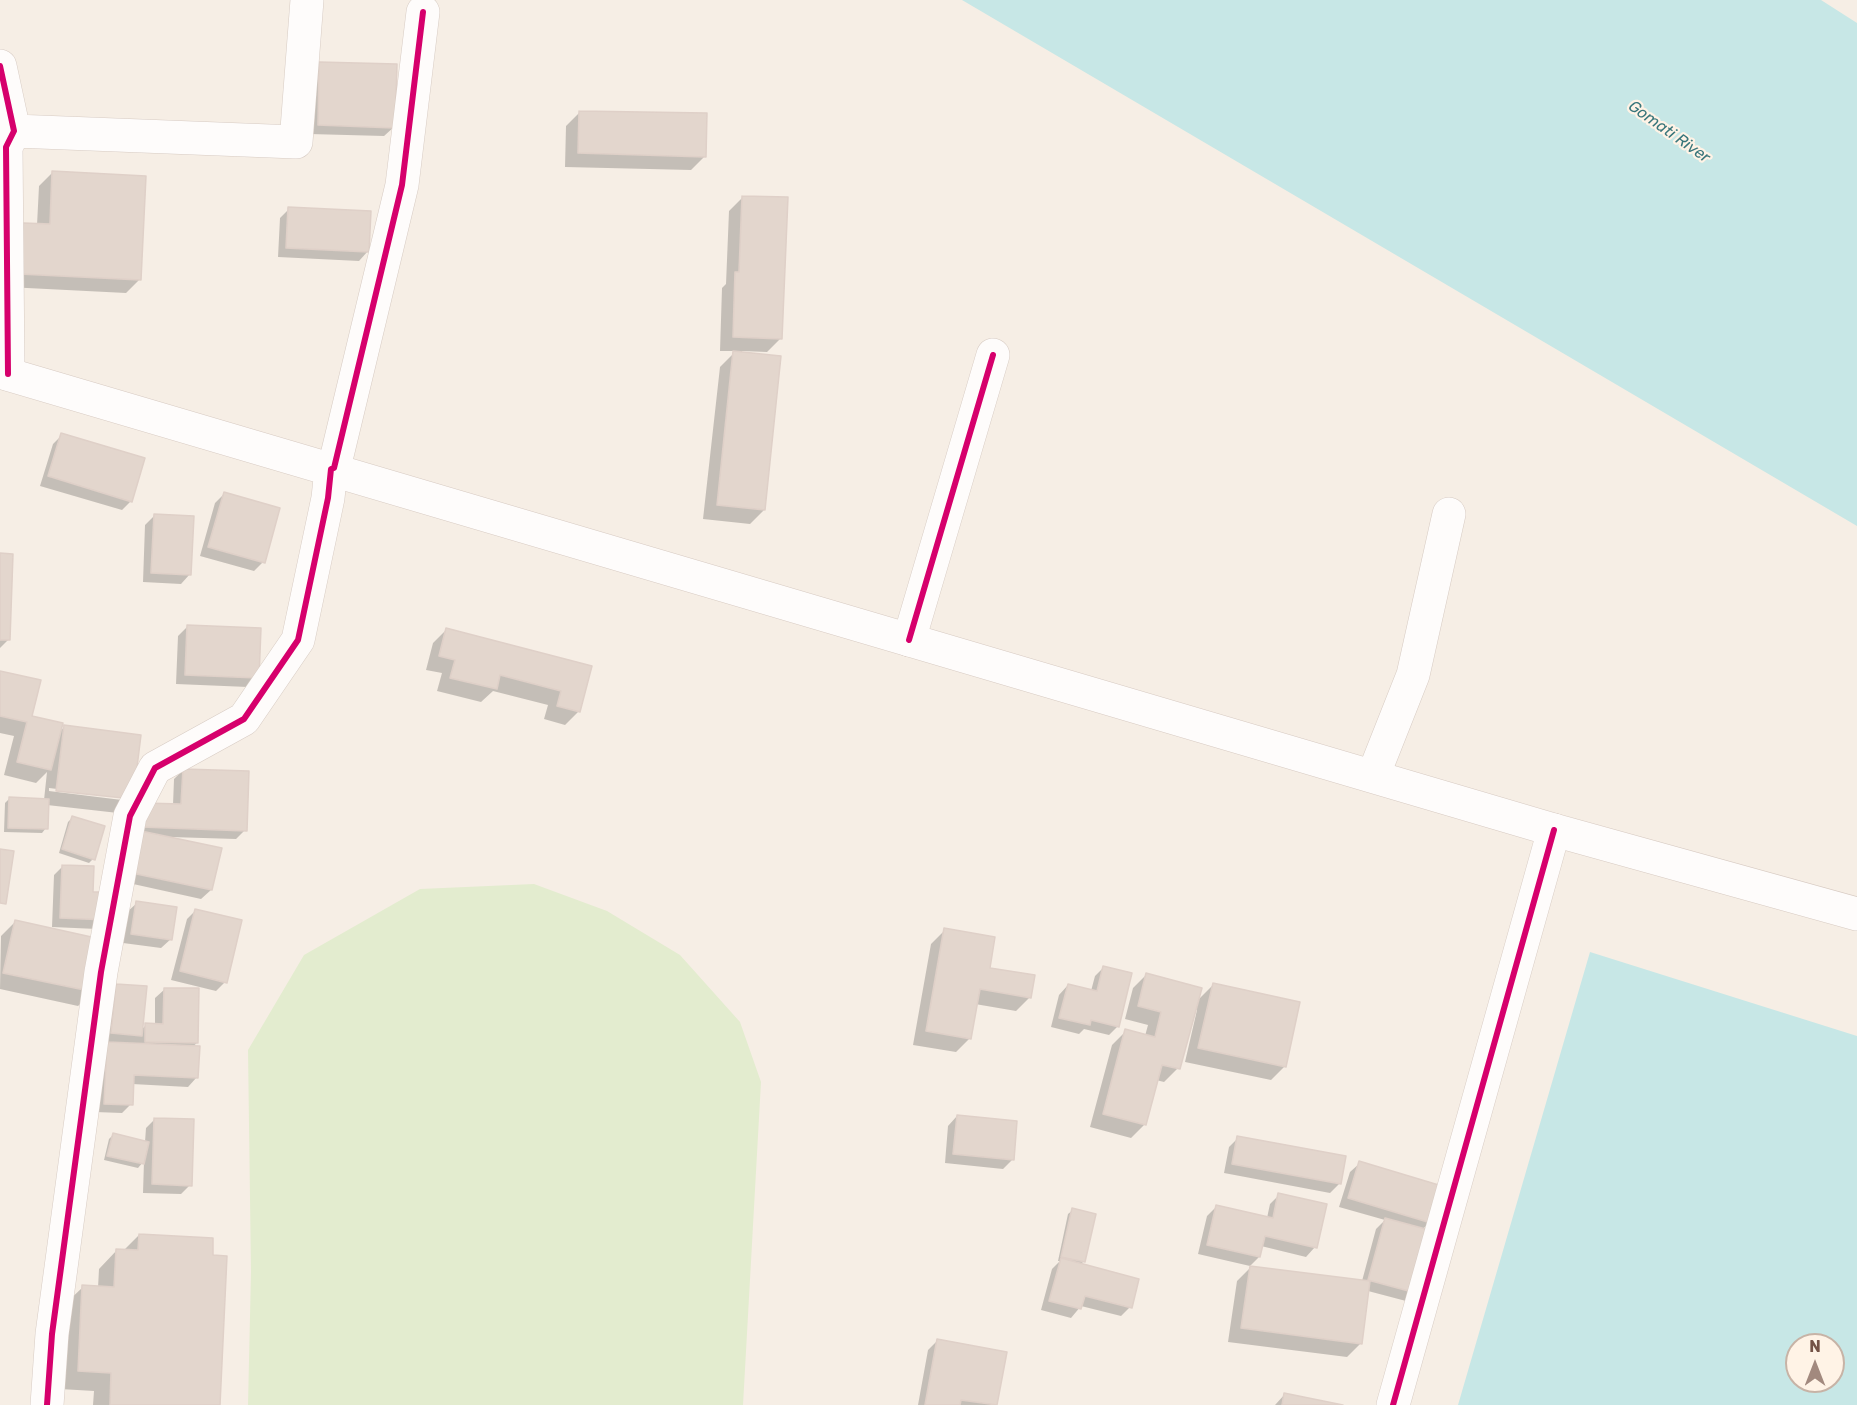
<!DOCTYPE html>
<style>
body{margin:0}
#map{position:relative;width:1857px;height:1405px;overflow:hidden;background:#f6eee5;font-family:Rubik,sans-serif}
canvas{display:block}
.north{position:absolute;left:1785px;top:1333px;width:60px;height:60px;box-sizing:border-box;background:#fff3e6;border:2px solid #c7b3a6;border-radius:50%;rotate:0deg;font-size:16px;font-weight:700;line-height:24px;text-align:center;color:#745246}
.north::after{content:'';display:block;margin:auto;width:21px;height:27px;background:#a2897e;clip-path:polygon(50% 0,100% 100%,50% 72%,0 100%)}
</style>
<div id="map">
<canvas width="1857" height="1405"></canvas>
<div class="north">N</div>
</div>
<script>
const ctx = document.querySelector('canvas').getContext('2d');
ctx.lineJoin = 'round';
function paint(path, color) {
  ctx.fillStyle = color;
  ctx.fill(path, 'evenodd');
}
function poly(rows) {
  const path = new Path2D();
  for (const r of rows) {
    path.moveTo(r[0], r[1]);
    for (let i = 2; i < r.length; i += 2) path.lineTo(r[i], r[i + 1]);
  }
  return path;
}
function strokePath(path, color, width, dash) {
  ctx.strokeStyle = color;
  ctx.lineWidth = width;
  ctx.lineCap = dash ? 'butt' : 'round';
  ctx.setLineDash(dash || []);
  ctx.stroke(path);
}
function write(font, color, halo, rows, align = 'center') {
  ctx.font = font + ' Rubik,sans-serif';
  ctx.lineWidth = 4.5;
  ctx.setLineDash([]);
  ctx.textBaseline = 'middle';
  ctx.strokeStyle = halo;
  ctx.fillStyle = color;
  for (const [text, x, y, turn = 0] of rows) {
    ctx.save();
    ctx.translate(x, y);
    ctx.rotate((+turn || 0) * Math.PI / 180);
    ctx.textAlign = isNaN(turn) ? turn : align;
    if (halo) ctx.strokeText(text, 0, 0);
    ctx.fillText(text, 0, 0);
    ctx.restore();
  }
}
const green = poly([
 [534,884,607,911,680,955,740,1022,761,1082,743,1405,248,1405,251,1272,248,1050,304,955,420,889]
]);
const water = poly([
 [962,0,1821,0,1857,23,1857,526],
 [1590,952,1857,1036,1857,1405,1458,1405],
 [1797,1345,1833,1345,1833,1381,1797,1381]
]);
const shadow = poly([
 [320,64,394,127,384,136,309,134,311,73],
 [580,112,705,156,691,170,565,167,566,126],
 [53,172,140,279,126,293,7,287,37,225,39,186],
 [743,197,781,338,767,352,742,351,764,510,750,524,703,519,720,367,736,351,720,351,722,288,726,284,729,211],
 [289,209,368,251,359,261,278,257,280,218],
 [62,435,131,501,122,510,40,486,53,444],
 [225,493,263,562,254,571,200,556,215,503],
 [154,516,190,574,181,584,143,582,145,525],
 [0,555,8,640,0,648],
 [187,627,258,678,248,687,176,684,178,636],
 [447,629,590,667,579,711,565,725,544,719,548,705,493,691,481,702,437,691,442,673,426,670,433,643],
 [0,672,39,682,30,717,61,724,59,733,64,727,139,736,132,799,118,813,47,805,46,828,42,833,4,832,5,803,9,799,44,800,47,772,36,783,4,775,14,736,0,733],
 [49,788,122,797,122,800,49,791],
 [183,770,245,830,236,839,170,837,170,839,220,849,211,890,201,899,124,882,134,836,173,805,174,779],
 [72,818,93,859,89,863,59,853,68,822],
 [63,866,91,893,97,929,52,927,54,875],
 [137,903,171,939,161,948,123,943,127,912],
 [196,910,225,982,216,991,171,980,187,919],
 [15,922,92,992,78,1006,0,989,1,936],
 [945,930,988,969,1030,997,1016,1011,975,1004,970,1038,956,1052,913,1045,931,944],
 [1104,967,1118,1026,1109,1035,1084,1029,1079,1034,1051,1027,1059,995,1068,985,1091,991,1095,976],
 [1147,974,1196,1002,1213,985,1285,1066,1271,1080,1185,1062,1197,1010,1194,1009,1178,1068,1164,1082,1156,1080,1145,1124,1131,1138,1090,1127,1112,1045,1126,1031,1145,1036,1148,1025,1125,1019,1133,988],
 [117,985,141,1030,146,1025,155,1025,155,998,165,989,197,1043,192,1047,197,1077,188,1087,132,1084,131,1104,122,1113,95,1112,107,994],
 [957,1116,1012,1160,1003,1169,945,1163,948,1126],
 [155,1119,190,1185,181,1194,143,1193,144,1161,138,1168,104,1160,109,1139,113,1135,145,1142,146,1128],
 [1238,1138,1344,1158,1339,1184,1330,1193,1224,1173,1229,1147],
 [1360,1163,1430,1222,1422,1230,1406,1301,1368,1291,1361,1343,1347,1357,1228,1342,1237,1281,1251,1267,1362,1281,1376,1229,1385,1220,1339,1207,1350,1172],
 [1279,1195,1315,1247,1306,1257,1261,1246,1259,1257,1250,1266,1198,1254,1207,1216,1217,1206,1267,1218,1270,1204],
 [1073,1210,1083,1262,1080,1265,1130,1307,1121,1316,1081,1306,1071,1318,1041,1310,1052,1269,1060,1261,1058,1261,1068,1214],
 [139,1235,218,1405,93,1405,94,1391,60,1389,64,1305,83,1287,98,1288,99,1269,117,1250,124,1250],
 [937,1341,1005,1353,995,1405,918,1405,928,1350],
 [1285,1394,1336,1405,1275,1405]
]);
const building = poly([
 [319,62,397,64,395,128,318,125,319,62],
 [579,111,707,113,706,157,578,153,579,111],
 [52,171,146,176,141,280,20,274,23,223,50,224,52,171],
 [742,196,788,197,782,339,733,337,735,272,739,272,742,196],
 [288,207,371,211,369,252,286,248,288,207],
 [733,351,781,356,765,510,717,505,733,351],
 [61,433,145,458,132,502,48,476,61,433],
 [224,492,280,508,265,563,208,547,224,492],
 [154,514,194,516,191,575,151,573,154,514],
 [0,553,13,554,10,640,0,640,0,553],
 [187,625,261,628,259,678,185,675,187,625],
 [446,628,592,666,580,712,557,706,561,691,500,675,497,689,450,678,455,660,439,656,446,628],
 [0,671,41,680,32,716,63,723,51,770,17,762,27,722,0,716,0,671],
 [64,725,141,735,133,799,56,791,64,725],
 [183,769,249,771,247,831,142,827,143,803,181,804,183,769],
 [9,797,49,799,48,829,8,828,9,797],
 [72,816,105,826,95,860,62,849,72,816],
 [141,831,222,848,212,890,132,873,141,831],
 [0,849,14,851,6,904,0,903,0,849],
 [62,865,94,866,93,892,109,892,108,920,60,918,62,865],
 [136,901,177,907,172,940,131,934,136,901],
 [195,909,242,920,227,983,180,971,195,909],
 [15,920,105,940,94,992,3,973,15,920],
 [944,928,995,937,990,968,1035,975,1031,998,980,989,971,1039,926,1031,944,928],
 [1103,966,1132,973,1119,1027,1091,1020,1090,1025,1059,1018,1068,984,1097,991,1103,966],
 [1146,973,1202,988,1180,1069,1162,1065,1146,1125,1103,1114,1125,1029,1155,1037,1161,1012,1138,1006,1146,973],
 [1213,983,1300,1002,1286,1067,1198,1048,1213,983],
 [116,984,147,986,142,1036,111,1033,116,984],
 [164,988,199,988,198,1043,145,1042,145,1023,163,1024,164,988],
 [107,1042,200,1046,198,1078,134,1075,133,1105,104,1104,107,1042],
 [957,1115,1017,1121,1014,1160,953,1154,957,1115],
 [154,1118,194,1119,192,1186,152,1184,154,1118],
 [113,1133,149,1142,144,1164,107,1156,113,1133],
 [1237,1136,1346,1156,1341,1184,1232,1164,1237,1136],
 [1359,1161,1442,1186,1431,1223,1348,1198,1359,1161],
 [1278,1193,1327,1204,1317,1248,1265,1236,1260,1257,1207,1245,1216,1205,1273,1218,1278,1193],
 [1072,1208,1096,1214,1085,1262,1061,1257,1072,1208],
 [1385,1218,1433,1231,1416,1293,1368,1280,1385,1218],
 [139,1234,213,1238,213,1255,227,1256,220,1405,110,1405,111,1373,78,1371,82,1285,114,1287,116,1249,138,1250,139,1234],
 [1061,1258,1139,1279,1132,1308,1085,1296,1081,1309,1049,1301,1061,1258],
 [1250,1266,1370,1281,1362,1344,1241,1328,1250,1266],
 [937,1339,1007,1352,997,1405,961,1400,960,1405,925,1405,937,1339],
 [1284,1393,1343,1405,1282,1405,1284,1393]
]);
const minor = poly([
 [0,66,14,131,6,147,8,374],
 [14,131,296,142,307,0],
 [909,640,993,355],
 [1373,776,1413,675,1449,514],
 [47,1405,52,1334,101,972,130,816,155,768,244,719,298,640,328,498,331,469,334,468,402,185,423,12]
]);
const tertiary = poly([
 [1393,1405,1554,830]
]);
const secondary = poly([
 [0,372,1554,830,1857,914]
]);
const cycleway = poly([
 [0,66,14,131,6,147,8,374],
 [909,640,993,355],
 [47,1405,52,1334,101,972,130,816,155,768,244,719,298,640,328,498,331,469,334,468,402,185,423,12],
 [1393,1405,1554,830]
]);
const waterNames = [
 ["Gomati River",1669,132,35]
];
paint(green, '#e3eccf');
paint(water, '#c7e7e6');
paint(shadow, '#0003');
paint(building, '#e3d6cd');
strokePath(building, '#dfd0c8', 1.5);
strokePath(minor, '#d7cbc3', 34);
strokePath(tertiary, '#d7cbc3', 34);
strokePath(secondary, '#d7cac2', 34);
strokePath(minor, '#fefcfb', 33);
strokePath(tertiary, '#fefcfb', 33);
strokePath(secondary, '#fefcfb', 33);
strokePath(cycleway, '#d6006c', 6);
write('italic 16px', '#39767b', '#fff3e6', waterNames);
</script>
